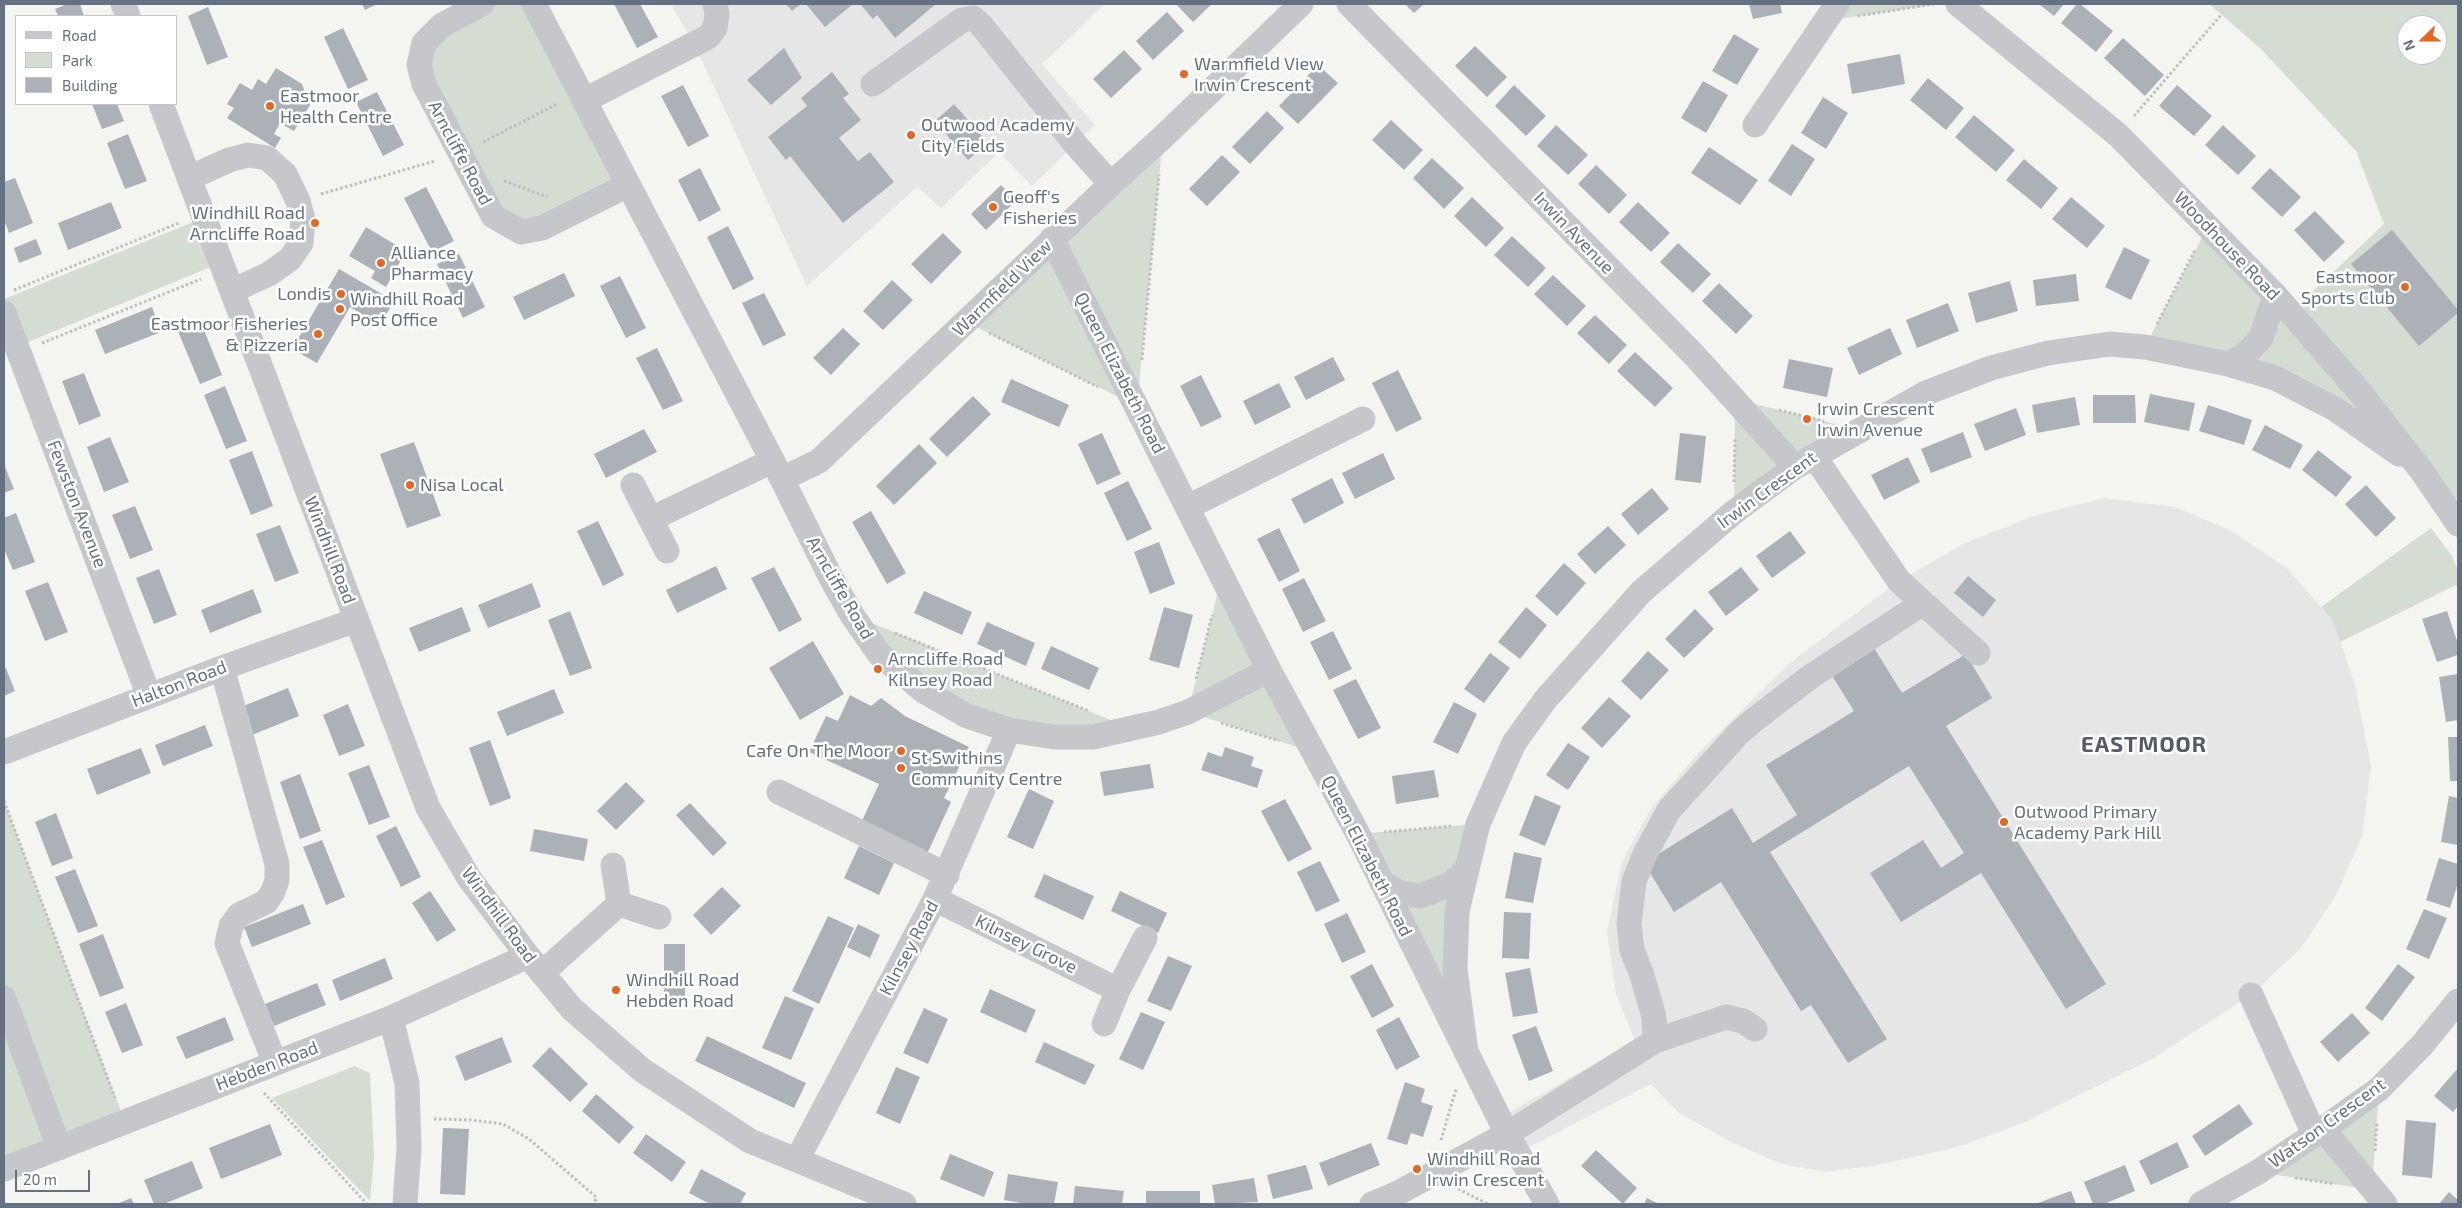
<!DOCTYPE html>
<style>
body{margin:0}
#map{position:relative;width:2462px;height:1208px;overflow:hidden;background:#f4f5f1;font-family:"Exo 2",sans-serif}
canvas{display:block}
.frame{position:absolute;inset:0;border:5px solid #647182;pointer-events:none}
.legend{position:absolute;left:15px;top:15px;width:162px;height:90px;box-sizing:border-box;background:#fff;border:1px solid #c1c6cd;margin:0;padding:6px 9px;list-style:none;font-size:15px;color:#647182}
.legend li{display:flex;align-items:center;gap:10px;height:25px}
.legend b{width:25px;border:1px solid #c1c6cd}
.north{position:absolute;left:2397px;top:15px;width:50px;height:50px;box-sizing:border-box;background:#fff;border:1px solid #c1c6cd;border-radius:50%;rotate:248deg;font-size:14px;font-weight:700;line-height:20px;text-align:center;color:#647182}
.north::after{content:'';display:block;margin:auto;width:18px;height:22px;background:#e16825;clip-path:polygon(50% 0,100% 100%,50% 72%,0 100%)}
.scale{position:absolute;left:15px;top:1170px;width:75px;height:22px;box-sizing:border-box;border:2px solid #647182;border-top:0;padding-left:6px;font-size:15px;line-height:18px;white-space:nowrap;color:#647182;-webkit-text-stroke:4px #fff;paint-order:stroke}
</style>
<div id="map">
<canvas width="2462" height="1208"></canvas>
<div class="frame"></div>
<ul class="legend">
<li><b style="height:6px;background:#c5c7cb"></b>Road</li>
<li><b style="height:14px;background:#d5dcd2"></b>Park</li>
<li><b style="height:14px;background:#abb1b7"></b>Building</li>
</ul>
<div class="north">N</div>
<div class="scale">20 m</div>
</div>
<script>
const ctx = document.querySelector('canvas').getContext('2d');
ctx.lineJoin = 'round';
function paint(path, color) {
  ctx.fillStyle = color;
  ctx.fill(path, 'evenodd');
}
function poly(rows) {
  const path = new Path2D();
  for (const r of rows) {
    path.moveTo(r[0], r[1]);
    for (let i = 2; i < r.length; i += 2) path.lineTo(r[i], r[i + 1]);
  }
  return path;
}
function strokePath(path, color, width, dash) {
  ctx.strokeStyle = color;
  ctx.lineWidth = width;
  ctx.lineCap = dash ? 'butt' : 'round';
  ctx.setLineDash(dash || []);
  ctx.stroke(path);
}
function write(font, color, halo, rows, align = 'center') {
  ctx.font = font + ' "Exo 2",sans-serif';
  ctx.lineWidth = 5;
  ctx.setLineDash([]);
  ctx.textBaseline = 'middle';
  ctx.strokeStyle = halo;
  ctx.fillStyle = color;
  for (const [text, x, y, turn = 0] of rows) {
    ctx.save();
    ctx.translate(x, y);
    ctx.rotate((+turn || 0) * Math.PI / 180);
    ctx.textAlign = isNaN(turn) ? turn : align;
    if (halo) ctx.strokeText(text, 0, 0);
    ctx.fillText(text, 0, 0);
    ctx.restore();
  }
}
const built = poly([
 [671,4,1105,4,1042,64,1095,125,1032,186,999,152,941,208,917,187,807,286,695,46],
 [2104,498,2175,507,2230,530,2287,568,2333,621,2355,685,2371,766,2362,836,2336,895,2301,948,2251,995,2152,1059,2025,1122,1961,1146,1879,1165,1824,1172,1779,1163,1731,1142,1679,1113,1651,1084,1523,1150,1508,1113,1635,1041,1616,994,1607,931,1622,862,1652,807,1700,751,1791,662,1899,581,1963,544,2034,516]
]);
const green = poly([
 [482,4,534,4,628,185,542,228,503,223,424,84,424,43],
 [1822,4,1937,4,1825,21],
 [2209,4,2458,4,2458,498,2442,502,2421,470,2335,409,2145,347,2208,226,2291,312,2384,224,2356,151,2260,48],
 [2407,25,2437,25,2437,55,2407,55],
 [1163,137,1137,406,966,322],
 [193,222,211,267,23,344,4,299],
 [1735,399,1860,430,1734,512],
 [2431,528,2452,556,2458,571,2458,584,2340,642,2333,621,2321,607],
 [1222,575,1313,752,1188,712],
 [852,615,1133,729,1093,737,967,716],
 [4,801,125,1122,4,1169],
 [1478,824,1465,871,1466,1052,1358,834],
 [355,1066,370,1073,374,1156,370,1201,272,1098],
 [2379,1089,2372,1190,2258,1172]
]);
const building = poly([
 [67,4,80,4,84,16,58,16,55,9],
 [362,4,377,4,365,10],
 [614,4,640,4,658,37,637,48],
 [786,4,801,4,792,11],
 [806,4,853,4,825,27],
 [860,4,936,4,895,38,877,15,873,19],
 [1176,4,1212,4,1193,22],
 [1405,4,1424,4,1414,13],
 [1749,4,1780,4,1782,13,1753,19],
 [2039,4,2064,4,2054,16],
 [2077,4,2080,4,2113,31,2096,52,2061,23],
 [208,7,228,57,207,65,188,16],
 [1167,12,1184,31,1153,60,1136,41],
 [343,28,368,80,348,89,324,37],
 [1734,34,1759,49,1737,85,1712,71],
 [2123,38,2164,75,2145,96,2104,58],
 [1475,46,1507,77,1487,97,1455,66],
 [784,48,802,78,771,105,747,80],
 [1124,50,1142,69,1111,98,1093,79],
 [1900,54,1905,84,1852,94,1847,64],
 [1318,65,1338,83,1298,124,1279,106],
 [276,68,302,84,310,105,294,131,280,123,274,134,281,138,275,148,227,118,234,108,227,104,240,83,252,90,258,79,266,84],
 [832,72,849,94,843,98,861,120,839,138,858,161,870,152,894,182,843,223,790,156,786,160,768,137,807,106,801,98],
 [1928,78,1964,108,1946,130,1910,100],
 [1703,81,1728,95,1706,133,1681,118],
 [683,85,709,136,688,147,661,96],
 [1514,85,1546,116,1526,136,1495,106],
 [2177,85,2212,116,2194,136,2159,106],
 [377,92,404,145,383,156,356,102],
 [1823,97,1848,113,1826,149,1801,133],
 [92,104,117,104,124,121,102,129],
 [954,104,988,143,968,160,935,121],
 [1267,111,1284,128,1250,164,1232,147],
 [1974,115,2015,150,1996,172,1955,137],
 [1391,120,1423,150,1404,170,1372,140],
 [1556,125,1588,155,1568,175,1537,146],
 [2223,125,2256,156,2238,175,2205,145],
 [128,134,147,181,125,189,107,143],
 [1792,144,1815,159,1791,196,1768,181],
 [1709,147,1758,180,1740,205,1691,173],
 [1222,155,1240,172,1207,206,1189,189],
 [1432,158,1464,188,1444,209,1413,178],
 [2024,159,2058,188,2041,209,2006,180],
 [1596,165,1627,195,1609,214,1578,184],
 [700,168,721,210,699,222,678,180],
 [2270,168,2301,197,2282,217,2251,188],
 [15,178,33,223,9,233,4,220,4,182],
 [1001,185,1016,201,986,230,971,214],
 [426,187,454,241,432,252,404,198],
 [1472,197,1504,228,1486,247,1454,216],
 [2071,197,2105,226,2087,248,2052,219],
 [111,202,122,228,68,250,58,223],
 [1638,202,1670,233,1651,252,1619,222],
 [2315,211,2345,242,2324,262,2294,230],
 [728,226,754,279,733,290,707,237],
 [366,227,406,251,386,287,371,278,375,271,349,256],
 [2392,230,2458,310,2458,313,2419,346,2351,264],
 [943,233,962,252,931,284,911,264],
 [1512,236,1546,268,1528,287,1494,255],
 [36,239,42,254,19,263,14,248],
 [1678,243,1711,274,1693,293,1660,262],
 [2124,247,2150,260,2131,300,2105,287],
 [459,254,485,307,463,318,437,264],
 [339,269,394,301,380,325,350,307,317,363,292,349],
 [564,273,575,296,524,320,513,297],
 [2076,274,2079,301,2036,306,2033,280],
 [1553,275,1586,306,1567,326,1534,294],
 [620,276,646,328,626,338,600,286],
 [892,280,913,300,883,330,863,311],
 [2010,281,2018,311,1976,323,1968,293],
 [1719,283,1753,316,1736,334,1702,301],
 [764,293,786,335,763,346,742,303],
 [1948,303,1959,331,1917,348,1906,320],
 [152,307,161,332,105,354,95,330],
 [1595,315,1627,345,1609,364,1577,333],
 [200,320,222,375,200,384,177,329],
 [843,328,860,344,831,375,813,358],
 [1890,328,1902,354,1859,375,1847,348],
 [657,348,683,401,663,410,636,358],
 [1635,352,1673,388,1655,407,1617,371],
 [1333,357,1345,380,1306,400,1294,377],
 [1789,359,1833,368,1827,397,1783,388],
 [1398,370,1422,419,1396,432,1372,383],
 [84,373,101,416,79,425,62,381],
 [1201,375,1222,417,1201,427,1180,386],
 [1011,379,1069,405,1059,427,1001,402],
 [1279,383,1291,407,1255,425,1243,401],
 [225,386,247,441,226,449,204,395],
 [2150,394,2195,403,2189,431,2144,422],
 [2093,395,2135,395,2136,423,2093,423],
 [973,396,991,414,947,457,929,439],
 [2075,397,2080,425,2037,433,2032,405],
 [2208,405,2252,420,2244,445,2199,431],
 [2016,408,2026,435,1985,451,1974,424],
 [2265,425,2303,445,2290,469,2252,450],
 [644,429,657,452,606,478,594,454],
 [1963,432,1972,457,1931,473,1921,449],
 [1102,433,1121,474,1097,485,1078,444],
 [1680,433,1706,436,1701,483,1675,480],
 [110,437,129,482,104,492,87,447],
 [414,442,441,516,407,528,380,454],
 [919,444,937,463,894,505,876,486],
 [2318,450,2352,477,2336,497,2302,470],
 [252,451,273,506,251,515,229,460],
 [1383,453,1395,479,1355,499,1342,473],
 [1908,457,1920,482,1884,500,1871,475],
 [4,464,14,489,4,493],
 [1332,478,1344,503,1304,524,1291,499],
 [1128,481,1152,529,1127,541,1104,493],
 [2366,485,2396,518,2376,537,2345,504],
 [1652,488,1669,509,1638,535,1621,514],
 [135,506,153,550,130,559,112,515],
 [871,511,906,573,887,584,852,522],
 [16,513,35,562,13,570,4,549,4,518],
 [598,521,624,575,603,586,577,531],
 [280,525,299,573,275,582,256,534],
 [1608,526,1626,545,1595,574,1577,554],
 [1279,528,1300,571,1279,582,1257,539],
 [1790,531,1806,553,1772,578,1756,556],
 [1159,542,1175,584,1150,594,1134,552],
 [1564,563,1586,583,1557,616,1535,596],
 [716,566,727,589,677,613,666,590],
 [774,567,802,620,779,632,751,578],
 [1741,567,1759,590,1726,616,1708,592],
 [159,569,177,615,154,624,136,578],
 [1968,576,1996,600,1983,617,1954,593],
 [1304,578,1326,621,1303,632,1282,589],
 [48,582,68,632,45,641,25,591],
 [532,583,541,607,488,628,478,605],
 [253,589,262,612,210,633,201,610],
 [924,591,972,612,962,635,914,613],
 [462,607,471,631,419,652,409,628],
 [1164,607,1193,615,1179,668,1149,660],
 [1526,607,1547,625,1520,659,1498,642],
 [1695,609,1714,629,1684,658,1665,639],
 [570,611,592,668,570,676,548,620],
 [2447,611,2458,644,2458,655,2437,662,2422,619],
 [987,622,1035,643,1026,666,977,644],
 [1333,631,1352,669,1329,680,1310,642],
 [813,641,844,694,800,720,769,668],
 [1051,646,1099,668,1089,690,1041,669],
 [1874,648,1902,693,1966,654,1992,698,1946,726,2106,984,2066,1009,1981,873,1901,922,1870,873,1923,840,1941,868,1964,853,1909,766,1770,852,1887,1039,1848,1063,1811,1005,1801,1011,1721,882,1674,912,1644,863,1732,808,1753,843,1797,815,1766,765,1854,711,1831,674],
 [1648,651,1669,670,1641,700,1621,681],
 [1490,653,1510,668,1484,703,1464,689],
 [6,668,15,691,4,696,4,669],
 [2458,674,2458,720,2446,722,2439,677],
 [1356,679,1381,728,1358,739,1333,690],
 [288,688,299,716,247,737,236,709],
 [554,689,564,713,507,736,497,712],
 [850,695,871,706,881,698,905,716,969,747,944,798,951,802,927,854,861,823,879,784,809,752,826,716,838,721],
 [1609,697,1631,716,1602,748,1581,728],
 [1454,702,1477,714,1458,754,1433,742],
 [348,704,365,746,339,756,323,715],
 [205,725,213,746,163,766,155,745],
 [2448,737,2458,737,2458,781,2450,781],
 [490,740,511,798,490,806,469,748],
 [1568,743,1590,757,1568,790,1546,775],
 [1225,747,1254,757,1251,766,1263,770,1257,788,1201,770,1208,752,1222,757],
 [141,748,151,773,97,795,87,769],
 [1150,764,1154,788,1104,796,1100,772],
 [369,765,390,817,369,825,348,773],
 [1434,770,1439,797,1396,804,1392,776],
 [300,774,321,831,300,839,280,782],
 [626,782,645,801,616,830,597,811],
 [1029,789,1054,801,1033,849,1007,837],
 [1535,795,1561,806,1545,846,1519,835],
 [2449,796,2458,798,2458,845,2441,842],
 [1285,799,1312,849,1288,862,1261,811],
 [690,803,727,843,713,856,676,815],
 [56,813,73,858,52,866,35,822],
 [396,826,421,877,401,887,376,836],
 [534,829,588,839,584,861,530,851],
 [322,840,345,897,326,905,303,847],
 [859,846,894,863,879,895,844,878],
 [1514,852,1542,858,1533,903,1505,898],
 [2439,858,2458,864,2458,883,2450,908,2426,900],
 [1320,861,1340,901,1316,912,1297,872],
 [75,869,98,926,78,933,55,877],
 [1044,874,1094,896,1083,920,1034,897],
 [722,887,741,906,711,935,693,915],
 [430,891,456,930,437,942,412,903],
 [1120,891,1167,913,1158,933,1111,911],
 [303,904,311,924,252,947,244,927],
 [2424,909,2447,918,2429,959,2406,949],
 [1504,912,1531,913,1529,959,1502,958],
 [1347,913,1366,952,1342,963,1324,924],
 [828,916,854,928,819,1004,792,991],
 [858,924,880,935,870,958,847,947],
 [103,934,124,988,100,997,79,944],
 [664,944,685,944,685,997,664,997],
 [1168,956,1192,966,1171,1011,1147,1001],
 [385,958,393,979,340,1001,332,980],
 [1372,964,1394,1006,1372,1018,1350,976],
 [2398,964,2415,977,2382,1021,2365,1008],
 [1530,968,1538,1013,1513,1017,1505,973],
 [317,983,326,1005,274,1026,265,1004],
 [990,989,1036,1010,1026,1033,980,1012],
 [785,996,814,1008,791,1060,762,1048],
 [126,1003,143,1045,122,1053,105,1012],
 [924,1008,948,1019,928,1064,903,1053],
 [1141,1012,1165,1022,1143,1070,1119,1059],
 [2352,1013,2370,1033,2338,1062,2320,1042],
 [225,1017,234,1040,186,1059,176,1037],
 [1399,1017,1420,1057,1396,1070,1376,1030],
 [1536,1026,1553,1071,1529,1081,1512,1035],
 [707,1036,806,1083,794,1108,695,1061],
 [502,1037,512,1062,465,1081,455,1056],
 [1044,1042,1095,1065,1085,1085,1035,1062],
 [550,1047,588,1084,570,1102,532,1066],
 [896,1067,920,1077,900,1124,876,1113],
 [2458,1068,2458,1106,2453,1112,2434,1096],
 [1405,1082,1425,1089,1421,1102,1433,1106,1423,1137,1411,1133,1407,1145,1387,1139],
 [596,1094,634,1127,619,1144,582,1111],
 [2239,1104,2253,1124,2205,1156,2192,1136],
 [2406,1120,2436,1123,2432,1178,2402,1175],
 [270,1124,282,1155,221,1179,209,1148],
 [443,1128,469,1129,465,1195,440,1194],
 [646,1134,686,1162,672,1182,633,1153],
 [2177,1142,2189,1167,2151,1185,2139,1161],
 [1371,1143,1380,1165,1328,1186,1319,1163],
 [1596,1150,1637,1188,1623,1204,1581,1166],
 [950,1154,994,1172,984,1197,940,1179],
 [192,1161,203,1188,164,1204,154,1204,144,1180],
 [1306,1165,1313,1189,1273,1199,1267,1175],
 [2125,1165,2135,1191,2104,1204,2093,1204,2084,1182],
 [701,1169,746,1193,740,1204,710,1204,689,1193],
 [1008,1174,1058,1182,1054,1204,1028,1204,1004,1200],
 [1254,1178,1258,1202,1215,1204,1212,1185],
 [1075,1186,1124,1191,1122,1204,1073,1204],
 [1146,1191,1200,1191,1200,1204,1146,1204],
 [2071,1191,2076,1204,2036,1204,2051,1198],
 [2449,1192,2458,1200,2458,1204,2439,1204],
 [131,1198,134,1204,117,1204],
 [1647,1198,1659,1204,1644,1204]
]);
const path = poly([
 [1858,16,1934,4],
 [2134,116,2221,15],
 [483,142,557,104],
 [504,181,548,197],
 [321,194,435,161],
 [14,290,179,223],
 [2157,324,2195,250],
 [989,333,1098,387],
 [42,343,201,279],
 [1142,360,1159,175],
 [1779,410,1824,421],
 [1734,482,1735,438],
 [895,633,1089,711],
 [1196,679,1212,615],
 [1221,723,1279,741],
 [4,801,115,1098],
 [1384,832,1453,826],
 [264,1093,367,1204],
 [434,1119,471,1120,503,1124,529,1139,596,1197,595,1204],
 [1441,1140,1456,1089],
 [2375,1151,2377,1122],
 [2295,1178,2335,1184],
 [1458,1189,1488,1204]
]);
const minor = poly([
 [123,4,128,16],
 [482,4,442,25,424,43,419,65,424,84,493,216,521,232,542,228,628,185],
 [534,4,782,479,830,576,852,615,879,654,925,692,967,716,1009,730,1054,737,1093,737,1159,722,1188,712,1269,670],
 [1349,4,1695,356,1795,467],
 [1958,4,2118,135,2275,295,2358,390,2421,470,2458,524],
 [873,84,962,20,973,18,982,26,1076,145,1111,184],
 [585,100,708,37,715,28,717,14,715,4],
 [161,104,428,808,469,878,528,956,572,1009,642,1070,750,1141,904,1204],
 [1755,125,1837,4],
 [189,178,229,160,248,155,267,158,285,174,298,201,303,219,301,243,290,259,269,274,232,291],
 [1052,239,1269,670,1358,834,1507,1134,1547,1204],
 [4,313,149,696],
 [2228,364,2275,378,2335,409,2399,454],
 [1814,456,1899,581,1978,653],
 [782,479,819,461,1111,184,1163,137,1301,4],
 [633,485,667,551],
 [1188,507,1363,419],
 [651,519,772,461],
 [222,668,277,864,277,880,273,892,266,902,239,915,231,926,227,943,275,1063],
 [4,752,222,668,356,620],
 [779,792,947,875],
 [613,865,619,904,659,917],
 [1382,883,1400,893,1420,896,1451,884,1465,871],
 [935,899,1118,990],
 [542,973,619,904],
 [2251,995,2314,1134],
 [4,998,59,1148],
 [391,1018,407,1083,409,1148,405,1204],
 [1104,1024,1118,990,1145,938],
 [1655,1041,1654,1017,1642,975,1632,950,1629,924,1634,881,1645,854,1669,810,1739,733,1754,720,1810,677,1923,603],
 [1466,1052,1455,969,1457,911,1478,824,1514,743,1545,700,1641,592,1734,512,1795,467,1926,393,1991,368,2048,353,2110,344,2145,347,2228,364,2245,355,2261,338,2275,295],
 [2323,1129,2385,1204],
 [797,1160,935,899,1009,730],
 [4,1169,391,1018,528,956],
 [1372,1204,1398,1193,1507,1134,1655,1041,1726,1017,1743,1021,1755,1029],
 [2201,1204,2258,1172,2323,1129,2379,1089,2422,1045,2458,1001]
]);
const markers = [
 [1184,74,5,"#e16825"],
 [270,106,5,"#e16825"],
 [911,135,5,"#e16825"],
 [993,207,5,"#e16825"],
 [315,223,5,"#e16825"],
 [381,263,5,"#e16825"],
 [2405,287,5,"#e16825"],
 [341,294,5,"#e16825"],
 [340,309,5,"#e16825"],
 [318,334,5,"#e16825"],
 [1807,419,5,"#e16825"],
 [410,485,5,"#e16825"],
 [878,669,5,"#e16825"],
 [901,751,5,"#e16825"],
 [901,768,5,"#e16825"],
 [2004,822,5,"#e16825"],
 [616,990,5,"#e16825"],
 [1417,1169,5,"#e16825"]
];
const poiNames = [
 ["Warmfield View",1194,64],
 ["Irwin Crescent",1194,85],
 ["Eastmoor",280,96],
 ["Health Centre",280,117],
 ["Outwood Academy",921,125],
 ["City Fields",921,146],
 ["Geoff's",1003,197],
 ["Fisheries",1003,218],
 ["Windhill Road",305,213,"right"],
 ["Arncliffe Road",305,234,"right"],
 ["Alliance",391,253],
 ["Pharmacy",391,274],
 ["Eastmoor",2395,277,"right"],
 ["Sports Club",2395,298,"right"],
 ["Londis",331,294,"right"],
 ["Windhill Road",350,299],
 ["Post Office",350,320],
 ["Eastmoor Fisheries",308,324,"right"],
 ["& Pizzeria",308,345,"right"],
 ["Irwin Crescent",1817,409],
 ["Irwin Avenue",1817,430],
 ["Nisa Local",420,485],
 ["Arncliffe Road",888,659],
 ["Kilnsey Road",888,680],
 ["Cafe On The Moor",891,751,"right"],
 ["St Swithins",911,758],
 ["Community Centre",911,779],
 ["Outwood Primary",2014,812],
 ["Academy Park Hill",2014,833],
 ["Windhill Road",626,980],
 ["Hebden Road",626,1001],
 ["Windhill Road",1427,1159],
 ["Irwin Crescent",1427,1180]
];
const streetNames = [
 ["Arncliffe Road",460,153,62],
 ["Irwin Avenue",1574,233,46],
 ["Woodhouse Road",2227,246,46],
 ["Warmfield View",1002,288,-44],
 ["Queen Elizabeth Road",1120,373,63],
 ["Irwin Crescent",1767,490,-36],
 ["Fewston Avenue",77,504,69],
 ["Windhill Road",330,550,69],
 ["Arncliffe Road",840,588,60],
 ["Halton Road",179,684,-21],
 ["Queen Elizabeth Road",1367,856,63],
 ["Windhill Road",499,915,54],
 ["Kilnsey Grove",1026,944,26],
 ["Kilnsey Road",909,948,-62],
 ["Hebden Road",267,1066,-21],
 ["Watson Crescent",2327,1123,-36]
];
const districtNames = [
 ["EASTMOOR",2144,745]
];
paint(built, '#e5e6e5');
paint(green, '#d5dcd2');
paint(building, '#abb1b7');
strokePath(path, '#bcbec0', 3, [2.5, 2.5]);
strokePath(minor, '#c5c7cb', 25);
for (const [x, y, r, color] of markers) {
  const dot = new Path2D();
  dot.arc(x, y, r, 0, 2 * Math.PI);
  ctx.fillStyle = color;
  ctx.fill(dot);
  strokePath(dot, '#fff', 2);
}
write('18px', '#647182', '#fff', poiNames, 'left');
write('18px', '#647182', '#fff', streetNames);
ctx.letterSpacing = '1px';
write('bold 22px', '#525b67', '#fff', districtNames);
ctx.letterSpacing = '0px';
</script>
